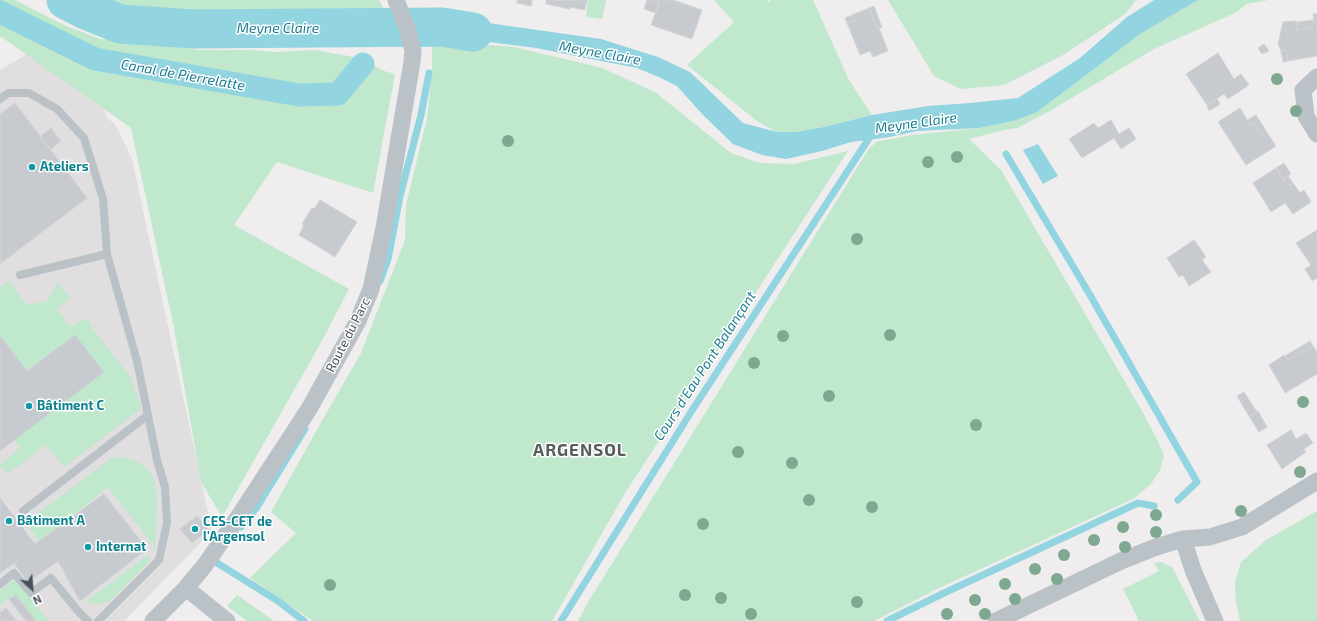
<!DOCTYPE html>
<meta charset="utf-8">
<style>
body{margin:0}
#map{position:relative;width:1317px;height:621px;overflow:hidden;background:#efeded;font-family:"Exo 2",sans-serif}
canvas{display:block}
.north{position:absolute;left:12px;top:569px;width:40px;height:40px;-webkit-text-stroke:3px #fff;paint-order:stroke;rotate:154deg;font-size:11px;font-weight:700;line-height:16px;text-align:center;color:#475157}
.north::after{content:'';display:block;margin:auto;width:14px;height:18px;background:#475157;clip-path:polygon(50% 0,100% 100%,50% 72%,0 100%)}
</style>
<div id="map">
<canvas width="1317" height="621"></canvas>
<div class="north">N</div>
</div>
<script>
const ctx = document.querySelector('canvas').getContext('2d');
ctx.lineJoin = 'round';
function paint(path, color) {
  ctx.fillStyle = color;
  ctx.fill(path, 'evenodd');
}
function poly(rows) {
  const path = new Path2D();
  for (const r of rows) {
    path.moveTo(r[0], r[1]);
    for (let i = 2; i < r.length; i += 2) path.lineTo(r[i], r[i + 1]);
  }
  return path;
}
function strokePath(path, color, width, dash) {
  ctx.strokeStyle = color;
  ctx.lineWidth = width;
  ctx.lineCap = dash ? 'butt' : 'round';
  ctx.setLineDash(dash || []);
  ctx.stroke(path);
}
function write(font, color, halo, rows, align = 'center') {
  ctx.font = font + ' "Exo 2",sans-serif';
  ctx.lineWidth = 3;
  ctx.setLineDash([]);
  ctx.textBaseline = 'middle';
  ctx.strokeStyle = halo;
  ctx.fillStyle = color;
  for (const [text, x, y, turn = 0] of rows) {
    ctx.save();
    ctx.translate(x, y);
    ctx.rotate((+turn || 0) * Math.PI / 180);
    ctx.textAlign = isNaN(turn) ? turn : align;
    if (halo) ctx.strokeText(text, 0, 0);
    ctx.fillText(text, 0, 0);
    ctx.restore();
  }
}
const education = poly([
 [27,54,103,108,107,118,115,124,132,159,212,531,124,621,0,621,0,70]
]);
const green = poly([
 [0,0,15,0,64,25,100,39,141,42,198,50,249,50,277,52,315,50,354,57,375,66,384,71,395,74,373,193,277,162,234,225,349,289,324,337,222,517,201,482,174,328,131,128,0,36],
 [91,0,379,0,389,17,335,21,230,20,152,17,105,7],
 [588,0,606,0,602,19,586,17],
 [714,0,767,0,768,2,771,0,813,0,849,80,872,115,824,127,795,132,777,132,757,121,687,65,734,22],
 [888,0,1136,0,1125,14,1063,55,1004,85,961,89,934,76],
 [1198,0,1269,0,1246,4,1237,12,1154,49,1050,111,1017,128,1004,130,969,139,1001,170,1142,411,1158,441,1164,456,1160,470,1151,484,1133,499,937,589,874,621,578,621,590,599,868,150,876,142,913,135,979,128,1013,121,1140,34],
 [476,44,514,47,602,68,655,92,731,153,760,163,794,164,848,151,625,493,552,621,313,621,250,578,296,533,271,512,323,419,361,353,405,240,406,205,427,119,432,71,432,45],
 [9,281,26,304,46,302,58,283,70,297,57,309,70,327,87,318,93,329,130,377,142,408,64,467,46,445,7,474,0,465,20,448,14,440,103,372,75,335,27,371,0,336,0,287],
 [113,457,127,458,141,463,150,472,155,482,157,502,155,547,108,487,40,541,25,523],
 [1317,511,1317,621,1240,621,1236,601,1235,582,1241,562,1266,540],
 [148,555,150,561,111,600,101,604,94,604,87,601],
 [1161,562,1172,567,1200,621,1139,621,1123,589,1159,571,1154,563],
 [15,579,49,621,36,621,16,595,0,604,0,591],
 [237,595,274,621,247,621,227,606]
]);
const water = poly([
 [1154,0,1198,0,1140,34,1037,112,1013,121,979,128,917,131,890,137,851,142,822,151,786,159,762,155,733,144,702,114,677,86,661,78,637,68,536,48,458,38,434,36,423,38,415,17,420,15,439,14,453,18,601,39,623,46,658,57,690,72,743,123,777,132,795,132,824,127,872,115,928,106,970,103,1018,98,1080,58,1127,17],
 [1038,144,1058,176,1043,184,1023,150]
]);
const stream = poly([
 [1006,154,1090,295,1197,482,1178,500],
 [380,281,388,259,400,196,421,115,429,73],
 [241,527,257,507,305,429],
 [217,557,214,561,278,601,304,621],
 [561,621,691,412,873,132],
 [887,621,944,593,1138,503,1154,506]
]);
const canal = poly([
 [0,12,95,59,299,95,338,94,363,64]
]);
const river = poly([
 [66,0,88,11,120,24,193,29,442,27,473,32]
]);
const building = poly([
 [517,0,532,0,531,6,517,3,517,0],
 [546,0,587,0,585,10,570,7,570,9,546,4,546,0],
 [647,0,660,0,656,13,644,9,647,0],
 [660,0,673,0,702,10,692,39,651,25,660,0],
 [874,6,882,27,877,29,869,8,874,6],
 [869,8,877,29,879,28,888,51,873,57,870,51,860,55,847,23,855,20,852,15,869,8],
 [1313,14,1317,14,1317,56,1288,61,1286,50,1281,51,1278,44,1283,22,1296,21,1297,30,1311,28,1314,20,1313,14],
 [852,15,855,20,847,23,845,18,852,15],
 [1314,20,1311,28,1297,30,1296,22,1314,20],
 [1264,44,1269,51,1262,54,1258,48,1264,44],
 [1286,50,1288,61,1283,62,1281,51,1286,50],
 [1218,53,1234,79,1241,74,1249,85,1228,99,1224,94,1207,105,1186,74,1218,53],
 [1217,99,1220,104,1209,111,1207,105,1217,99],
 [15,103,87,198,0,264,0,114,15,103],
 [1240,108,1251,126,1255,124,1264,137,1268,134,1276,146,1246,165,1218,122,1240,108],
 [1256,115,1268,134,1264,137,1255,124,1251,126,1247,120,1256,115],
 [1111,120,1119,134,1129,128,1136,139,1121,149,1114,138,1082,158,1069,139,1094,123,1098,128,1111,120],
 [51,128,61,141,50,150,40,137,51,128],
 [1284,163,1291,174,1283,179,1276,168,1284,163],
 [1276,168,1287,186,1293,183,1300,193,1304,190,1311,202,1293,214,1285,203,1271,212,1253,183,1276,168],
 [1288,176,1293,183,1287,186,1283,179,1288,176],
 [320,200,357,222,335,257,299,235,304,225,302,224,312,208,314,209,320,200],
 [1317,230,1317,278,1312,281,1305,269,1311,265,1296,243,1317,230],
 [1194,240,1206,257,1202,260,1211,272,1189,286,1183,275,1179,277,1167,258,1194,240],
 [75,335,104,372,0,451,0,336,27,371,75,335],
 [1310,341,1313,346,1288,360,1285,356,1310,341],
 [1313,346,1317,352,1317,374,1285,393,1269,365,1284,355,1288,360,1313,346],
 [1244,392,1257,412,1249,416,1237,396,1244,392],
 [1258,411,1267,427,1259,432,1249,416,1258,411],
 [1291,430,1296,439,1306,433,1313,443,1304,449,1306,452,1282,469,1267,445,1291,430],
 [104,494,147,549,80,601,58,561,28,582,14,563,35,544,104,494],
 [0,498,35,544,14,563,0,573,0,498],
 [197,516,209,530,192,543,180,529,197,516],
 [16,595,36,621,26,621,9,599,16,595],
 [6,608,16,621,0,621,0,613,6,608]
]);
const service = poly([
 [0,99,8,93,29,93,57,109,84,138,103,199,107,254,137,361,157,460,165,487,167,523,159,560,98,621],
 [20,275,107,254],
 [23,511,148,415],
 [0,584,14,573,31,593,51,578,78,611,88,621]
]);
const minor = poly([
 [1317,77,1303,90,1306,116,1317,134],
 [1183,539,1193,570,1215,621],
 [186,588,227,621],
 [153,621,186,588,205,565,241,513,309,409,358,321,371,289,384,228,412,62,413,51,408,31,396,0],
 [996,621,1121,561,1156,547,1183,539,1210,537,1242,527,1317,481]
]);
const trees = [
 [1277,79],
 [1296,111],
 [508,141],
 [957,157],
 [928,162],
 [857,239],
 [890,335],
 [783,336],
 [754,363],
 [829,396],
 [1303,402],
 [976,425],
 [738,452],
 [792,463],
 [1300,472],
 [809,500],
 [872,507],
 [1241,511],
 [1156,515],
 [703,524],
 [1123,527],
 [1156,532],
 [1094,540],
 [1125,547],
 [1064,555],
 [1035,569],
 [1057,579],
 [1005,584],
 [330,585],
 [685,595],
 [721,598],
 [1015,599],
 [975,600],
 [857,602],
 [751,614],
 [947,614],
 [985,614]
];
const markers = [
 [32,167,4,"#0f9aa8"],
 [29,406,4,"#0f9aa8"],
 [9,521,4,"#0f9aa8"],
 [195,529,4,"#0f9aa8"],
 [88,547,4,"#0f9aa8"]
];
const cultureNames = [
 ["Ateliers",40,167],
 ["Bâtiment C",37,406],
 ["Bâtiment A",17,521],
 ["CES-CET de",203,522],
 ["l'Argensol",203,537],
 ["Internat",96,547]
];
const streetNames = [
 ["Route du Parc",348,335,-63]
];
const waterNames = [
 ["Meyne Claire",278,28],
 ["Meyne Claire",600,53,10],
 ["Canal de Pierrelatte",183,75,10],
 ["Meyne Claire",916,123,-8],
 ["Cours d'Eau Pont Balançant",705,366,-57]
];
const districtNames = [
 ["ARGENSOL",580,450]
];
paint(education, '#e0dede');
paint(green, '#bfe8cd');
paint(water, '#92d4e0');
strokePath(stream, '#92d4e0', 7);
strokePath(canal, '#92d4e0', 23);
strokePath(river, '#92d4e0', 39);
paint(building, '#c7cacf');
strokePath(building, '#d1d3d7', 1);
strokePath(service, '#bac2c7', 8);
strokePath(minor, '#bac2c7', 17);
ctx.fillStyle = '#7ea890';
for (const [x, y] of trees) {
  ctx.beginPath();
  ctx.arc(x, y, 6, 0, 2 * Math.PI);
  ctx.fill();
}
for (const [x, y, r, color] of markers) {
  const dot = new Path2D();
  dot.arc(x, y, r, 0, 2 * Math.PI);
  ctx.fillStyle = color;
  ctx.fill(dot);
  strokePath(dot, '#fff', 1.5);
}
write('bold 13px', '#0d838f', '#fff', cultureNames, 'left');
write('13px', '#475157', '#fff', streetNames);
write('italic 14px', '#1c7c8d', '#fff', waterNames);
ctx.letterSpacing = '1px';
write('bold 17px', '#5a5d60', '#fff', districtNames);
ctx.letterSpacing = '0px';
</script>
